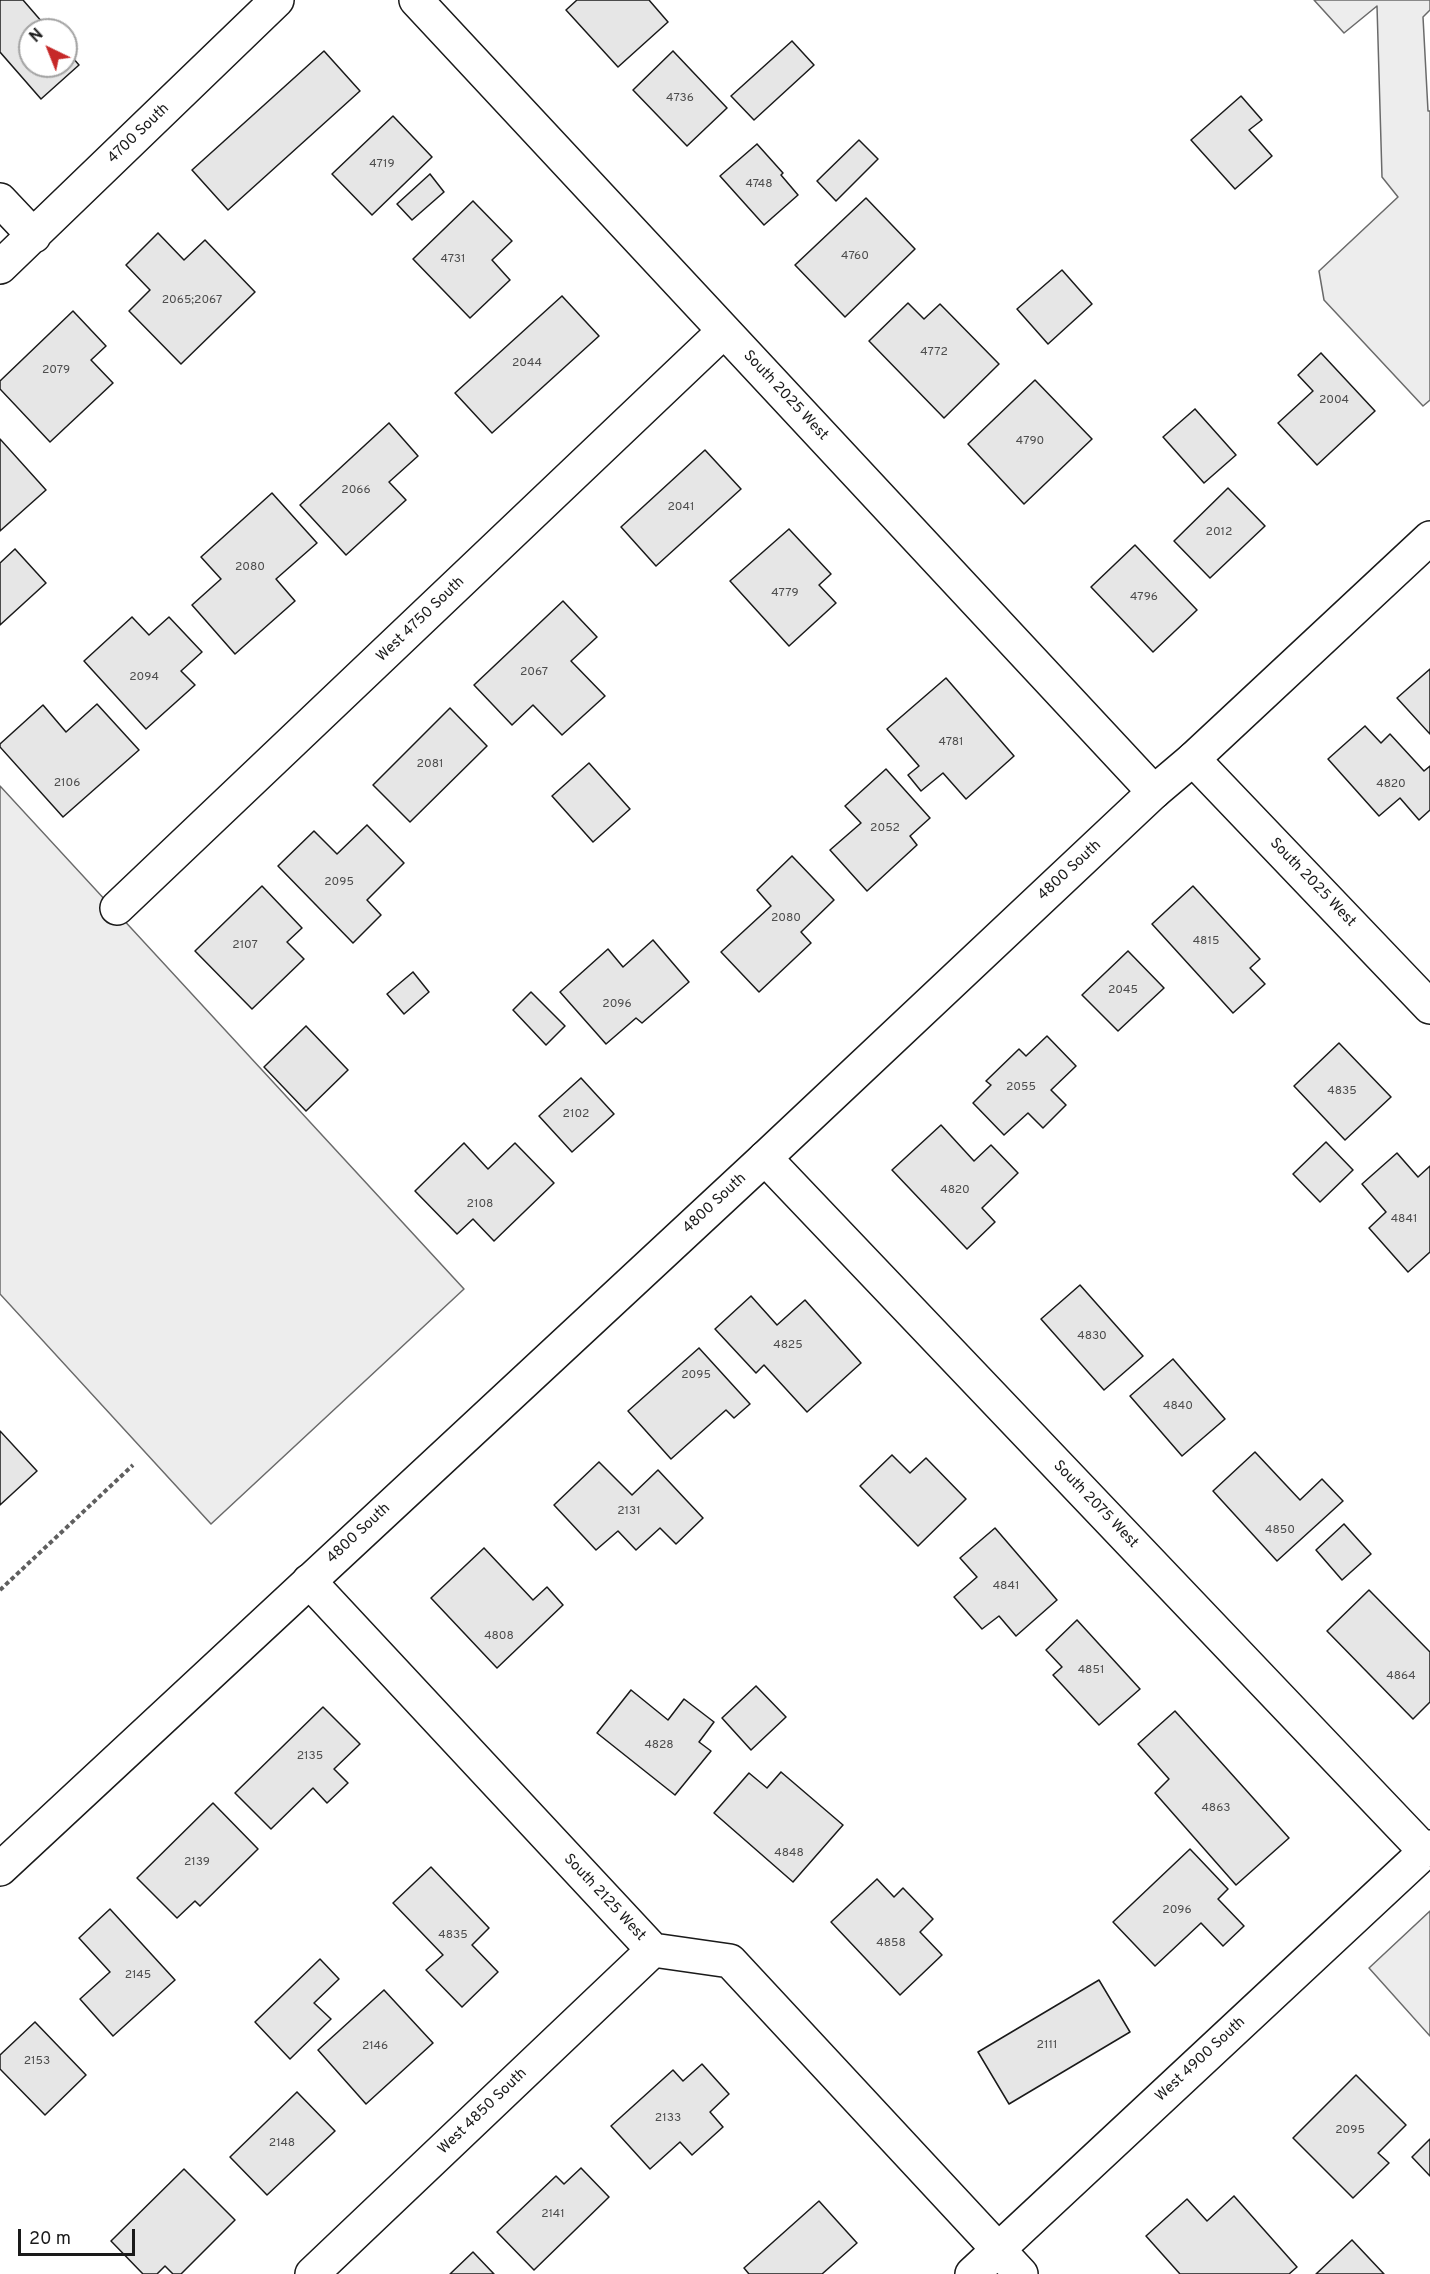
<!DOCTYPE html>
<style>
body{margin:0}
#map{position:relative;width:1430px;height:2274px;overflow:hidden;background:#fff;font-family:Overpass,sans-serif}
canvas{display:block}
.north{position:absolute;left:18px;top:18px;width:60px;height:60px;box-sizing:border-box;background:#fff;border:2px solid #a3a3a3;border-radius:50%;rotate:317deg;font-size:16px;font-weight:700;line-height:24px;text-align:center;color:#1a1a1a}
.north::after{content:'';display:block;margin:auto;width:21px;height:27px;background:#c62828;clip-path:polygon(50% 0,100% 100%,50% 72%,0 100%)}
.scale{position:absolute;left:18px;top:2229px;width:117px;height:27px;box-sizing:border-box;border:3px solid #1a1a1a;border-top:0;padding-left:8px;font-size:18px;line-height:21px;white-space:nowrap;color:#1a1a1a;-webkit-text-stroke:4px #fff;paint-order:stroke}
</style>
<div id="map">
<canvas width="1430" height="2274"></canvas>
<div class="north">N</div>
<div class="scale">20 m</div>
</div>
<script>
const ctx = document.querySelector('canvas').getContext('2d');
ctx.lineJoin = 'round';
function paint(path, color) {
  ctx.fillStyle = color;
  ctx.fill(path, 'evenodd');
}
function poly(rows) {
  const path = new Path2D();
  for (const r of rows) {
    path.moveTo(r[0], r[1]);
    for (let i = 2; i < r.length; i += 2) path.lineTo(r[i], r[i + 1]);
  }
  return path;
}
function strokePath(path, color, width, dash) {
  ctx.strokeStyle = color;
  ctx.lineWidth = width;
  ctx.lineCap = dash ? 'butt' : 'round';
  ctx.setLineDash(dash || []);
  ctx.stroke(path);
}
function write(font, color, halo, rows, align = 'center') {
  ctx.font = font + ' Overpass,sans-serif';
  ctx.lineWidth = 4.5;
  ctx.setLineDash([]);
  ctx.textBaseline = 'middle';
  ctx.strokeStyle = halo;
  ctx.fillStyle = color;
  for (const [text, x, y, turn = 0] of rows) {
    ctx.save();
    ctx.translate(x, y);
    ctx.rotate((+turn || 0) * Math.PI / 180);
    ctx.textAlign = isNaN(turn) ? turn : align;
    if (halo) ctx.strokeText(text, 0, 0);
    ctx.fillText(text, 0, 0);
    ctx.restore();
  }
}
const built = poly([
 [1314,0,1430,0,1430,10,1423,17,1428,111,1430,111,1430,400,1423,406,1324,300,1319,271,1398,197,1382,177,1377,6,1344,33,1314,0],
 [0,786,464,1289,211,1524,0,1294,0,786],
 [1430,1911,1430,2036,1369,1968,1430,1911]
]);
const building = poly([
 [0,0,23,0,49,30,30,30,30,66,66,66,66,50,79,65,41,99,0,52,0,0],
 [577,0,649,0,668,22,618,67,566,10,577,0],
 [792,41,814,65,754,120,731,96,792,41],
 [324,51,360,91,228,210,192,170,324,51],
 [673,51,727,108,687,146,633,90,673,51],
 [1241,96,1262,120,1249,130,1272,156,1235,189,1191,140,1241,96],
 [393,116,432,157,372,215,332,174,393,116],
 [859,140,878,159,836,201,817,181,859,140],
 [757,144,783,173,781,175,798,195,764,225,720,176,757,144],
 [430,174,444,192,412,220,397,204,430,174],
 [866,198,915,249,845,317,795,265,866,198],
 [473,201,512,241,492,260,510,280,470,318,413,259,473,201],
 [158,233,184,260,205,240,255,292,181,364,129,311,150,290,126,265,158,233],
 [1062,270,1092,304,1048,344,1017,309,1062,270],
 [562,296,599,336,492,433,455,393,562,296],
 [908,303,924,319,940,304,999,364,944,418,869,341,908,303],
 [73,311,106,346,91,360,113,383,50,442,0,389,0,381,73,311],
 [1321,353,1375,411,1317,465,1278,423,1313,391,1298,375,1321,353],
 [1035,380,1092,439,1024,504,968,444,1035,380],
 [1195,409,1236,455,1204,483,1163,437,1195,409],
 [389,423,418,456,389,482,406,500,346,555,300,505,389,423],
 [0,439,46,490,0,531,0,439],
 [705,450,741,489,656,566,621,527,705,450],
 [1228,488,1265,526,1210,578,1174,541,1228,488],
 [272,493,317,543,276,579,295,601,235,654,192,605,221,579,201,557,272,493],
 [789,529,831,574,819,585,836,603,789,646,730,581,789,529],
 [1135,545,1197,610,1153,652,1091,587,1135,545],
 [15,549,46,583,0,625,0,563,15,549],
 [563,601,597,637,571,661,605,696,562,735,533,705,512,725,474,685,563,601],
 [132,617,149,635,169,617,202,652,181,671,195,685,146,729,84,661,132,617],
 [1430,669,1430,734,1397,698,1430,669],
 [946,678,1014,756,966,799,943,773,921,791,908,775,919,766,887,729,946,678],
 [97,704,139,750,63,817,0,747,0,744,43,705,66,732,97,704],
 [450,708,487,746,410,822,373,785,450,708],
 [1365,726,1381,743,1390,734,1424,771,1430,766,1430,810,1419,820,1400,798,1379,816,1328,759,1365,726],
 [589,763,630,809,593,842,552,796,589,763],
 [886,769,930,818,910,836,917,845,867,891,830,850,861,823,845,806,886,769],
 [367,825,404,863,367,900,381,915,353,943,278,866,314,831,337,854,367,825],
 [792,856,834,900,801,932,811,943,759,992,721,952,771,906,757,890,792,856],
 [262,886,302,928,287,942,304,959,252,1009,195,951,262,886],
 [1193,886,1260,959,1250,968,1265,984,1233,1013,1152,924,1193,886],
 [653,940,689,982,642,1023,636,1018,606,1044,560,992,608,949,623,967,653,940],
 [1128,951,1164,988,1118,1031,1082,995,1128,951],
 [413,972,429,992,404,1014,387,994,413,972],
 [531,992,565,1026,546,1045,513,1010,531,992],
 [306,1026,348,1070,306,1111,264,1067,306,1026],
 [1047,1036,1076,1066,1051,1090,1066,1105,1043,1128,1028,1113,1004,1135,973,1103,991,1085,986,1081,1019,1049,1026,1056,1047,1036],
 [1339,1043,1391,1097,1345,1140,1294,1086,1339,1043],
 [581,1078,614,1114,572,1152,539,1116,581,1078],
 [941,1125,974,1161,991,1145,1018,1173,982,1208,995,1222,967,1249,892,1170,941,1125],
 [1326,1142,1353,1170,1320,1202,1293,1174,1326,1142],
 [464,1143,488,1169,515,1143,554,1183,494,1241,473,1219,457,1234,415,1191,464,1143],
 [1397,1153,1418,1177,1430,1166,1430,1252,1408,1272,1369,1228,1386,1212,1362,1184,1397,1153],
 [1080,1285,1143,1356,1104,1390,1041,1319,1080,1285],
 [751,1296,777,1325,805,1300,861,1363,807,1412,764,1365,756,1373,715,1329,751,1296],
 [699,1348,750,1404,734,1418,726,1410,671,1459,628,1411,699,1348],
 [1173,1359,1225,1419,1182,1456,1130,1396,1173,1359],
 [0,1431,37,1471,0,1505,0,1431],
 [1255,1452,1300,1500,1322,1479,1343,1501,1277,1561,1213,1491,1255,1452],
 [892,1455,910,1473,926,1458,966,1499,918,1546,860,1486,892,1455],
 [599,1462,632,1495,658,1470,703,1518,676,1544,660,1528,636,1550,618,1531,596,1550,554,1505,599,1462],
 [1344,1524,1371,1554,1342,1580,1316,1550,1344,1524],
 [995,1528,1057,1600,1016,1636,999,1616,982,1629,954,1597,977,1577,960,1558,995,1528],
 [484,1548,533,1600,547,1587,563,1605,497,1668,431,1598,484,1548],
 [1369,1590,1430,1652,1430,1702,1413,1719,1327,1631,1369,1590],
 [1077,1620,1140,1689,1099,1725,1053,1675,1062,1667,1046,1650,1077,1620],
 [756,1686,786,1717,751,1750,722,1718,756,1686],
 [631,1690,668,1720,684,1699,714,1722,699,1742,711,1751,675,1795,597,1733,631,1690],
 [323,1707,360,1744,334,1769,348,1783,327,1803,313,1788,271,1829,235,1793,323,1707],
 [1175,1711,1289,1838,1236,1885,1155,1793,1169,1779,1138,1744,1175,1711],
 [781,1772,843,1825,793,1882,714,1813,749,1773,767,1788,781,1772],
 [213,1803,258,1849,200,1906,195,1901,177,1918,137,1878,213,1803],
 [1190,1849,1228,1889,1218,1899,1244,1926,1223,1946,1201,1923,1155,1966,1113,1922,1190,1849],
 [431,1867,489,1928,472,1945,498,1972,462,2007,426,1970,443,1955,393,1903,431,1867],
 [877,1879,894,1897,903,1888,933,1919,920,1932,942,1955,900,1995,831,1922,877,1879],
 [110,1909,175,1980,113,2036,80,1999,110,1972,79,1938,110,1909],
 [320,1959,339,1979,314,2003,331,2019,290,2059,255,2022,320,1959],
 [1099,1980,1130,2032,1009,2104,978,2052,1099,1980],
 [384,1990,433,2043,366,2104,318,2050,384,1990],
 [35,2022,86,2075,45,2115,0,2069,0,2055,35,2022],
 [702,2064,729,2094,710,2112,723,2127,692,2155,680,2142,650,2169,611,2126,673,2070,683,2081,702,2064],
 [1356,2075,1406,2125,1378,2153,1389,2163,1353,2198,1293,2138,1356,2075],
 [297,2092,335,2131,267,2195,230,2157,297,2092],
 [1430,2139,1430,2176,1412,2157,1430,2139],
 [581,2168,609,2197,534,2270,497,2232,556,2176,564,2184,581,2168],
 [184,2169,235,2220,181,2274,173,2274,165,2266,157,2274,143,2274,111,2241,184,2169],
 [1234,2196,1297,2267,1289,2274,1180,2274,1146,2236,1187,2199,1207,2221,1234,2196],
 [819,2201,857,2243,822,2274,749,2274,744,2268,819,2201],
 [1352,2240,1384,2274,1316,2274,1352,2240],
 [473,2252,494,2274,450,2274,473,2252]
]);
const path = poly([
 [0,1590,133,1465]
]);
const minor = poly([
 [416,0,1154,792],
 [0,200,34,236],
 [0,267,277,0],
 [1193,759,1430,1007],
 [117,908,724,331],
 [765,1158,1425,1851],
 [309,1581,653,1950,730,1961,1021,2274],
 [312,2274,653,1950],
 [972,2274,1430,1847]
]);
const major = poly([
 [0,1869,765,1158,1154,792,1193,759,1430,538]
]);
const numberNames = [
 ["4736",680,99],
 ["4719",382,165],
 ["4748",759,185],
 ["4760",855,257],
 ["4731",453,260],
 ["2065;2067",192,301],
 ["4772",934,353],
 ["2044",527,364],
 ["2079",56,371],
 ["2004",1334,401],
 ["4790",1030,442],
 ["2066",356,491],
 ["2041",681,508],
 ["2012",1219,533],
 ["2080",250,568],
 ["4779",785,594],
 ["4796",1144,598],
 ["2067",534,673],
 ["2094",144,678],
 ["4781",951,743],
 ["2081",430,765],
 ["2106",67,784],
 ["4820",1391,785],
 ["2052",885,829],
 ["2095",339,883],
 ["2080",786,919],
 ["4815",1206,942],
 ["2107",245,946],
 ["2045",1123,991],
 ["2096",617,1005],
 ["2055",1021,1088],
 ["4835",1342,1092],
 ["2102",576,1115],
 ["4820",955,1191],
 ["2108",480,1205],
 ["4841",1404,1220],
 ["4830",1092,1337],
 ["4825",788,1346],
 ["2095",696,1376],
 ["4840",1178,1407],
 ["2131",629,1512],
 ["4850",1280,1531],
 ["4841",1006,1587],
 ["4808",499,1637],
 ["4851",1091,1671],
 ["4864",1401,1677],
 ["4828",659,1746],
 ["2135",310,1757],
 ["4863",1216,1809],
 ["4848",789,1854],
 ["2139",197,1863],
 ["2096",1177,1911],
 ["4835",453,1936],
 ["4858",891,1944],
 ["2145",138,1976],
 ["2111",1047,2046],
 ["2146",375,2047],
 ["2153",37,2062],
 ["2133",668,2119],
 ["2095",1350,2131],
 ["2148",282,2144],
 ["2141",553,2215]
];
const streetNames = [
 ["4700 South",139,134,-44],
 ["South 2025 West",785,396,47],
 ["West 4750 South",421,620,-44],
 ["4800 South",1070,871,-43],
 ["South 2025 West",1312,883,46],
 ["4800 South",715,1204,-43],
 ["South 2075 West",1095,1505,46],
 ["4800 South",359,1534,-43],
 ["South 2125 West",604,1898,47],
 ["West 4900 South",1201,2060,-43],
 ["West 4850 South",483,2112,-44]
];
paint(built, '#ededed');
strokePath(built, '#6a6a6a', 1.5);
paint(building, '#e6e6e6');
strokePath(building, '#1a1a1a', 1.5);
strokePath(minor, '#1a1a1a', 36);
strokePath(major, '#1a1a1a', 36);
strokePath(path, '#5f5f5f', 4, [4.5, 3]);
strokePath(minor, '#fff', 33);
strokePath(major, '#fff', 33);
write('12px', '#4d4d4d', null, numberNames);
write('15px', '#1a1a1a', '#fff', streetNames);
</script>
